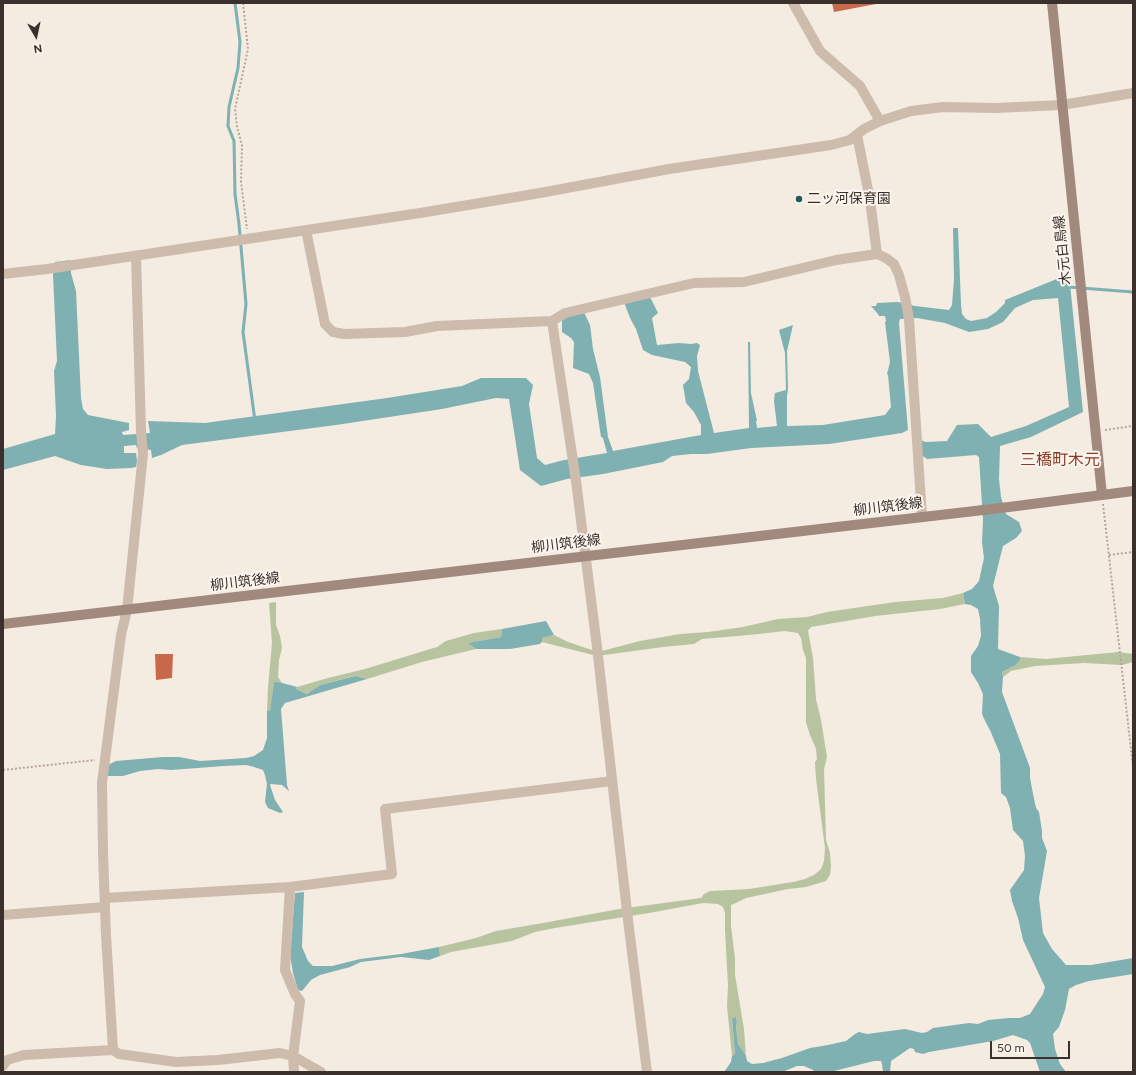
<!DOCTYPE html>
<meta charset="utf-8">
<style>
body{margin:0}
#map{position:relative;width:1136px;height:1075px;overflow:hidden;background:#f4ebe1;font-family:Figtree,sans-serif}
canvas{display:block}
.frame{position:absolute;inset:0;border:4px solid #3b302b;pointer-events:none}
.north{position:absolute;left:16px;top:16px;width:40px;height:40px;-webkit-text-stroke:3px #fbf5ee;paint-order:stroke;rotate:171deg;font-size:11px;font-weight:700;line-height:16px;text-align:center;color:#3b302b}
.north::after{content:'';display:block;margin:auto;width:14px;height:18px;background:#3b302b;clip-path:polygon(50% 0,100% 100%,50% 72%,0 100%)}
.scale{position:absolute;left:990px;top:1041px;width:80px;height:18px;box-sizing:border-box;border:2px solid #3b302b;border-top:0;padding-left:5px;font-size:12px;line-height:14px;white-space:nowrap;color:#3b302b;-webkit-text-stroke:3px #fbf5ee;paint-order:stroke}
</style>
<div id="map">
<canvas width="1136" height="1075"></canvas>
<div class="frame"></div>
<div class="north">N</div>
<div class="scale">50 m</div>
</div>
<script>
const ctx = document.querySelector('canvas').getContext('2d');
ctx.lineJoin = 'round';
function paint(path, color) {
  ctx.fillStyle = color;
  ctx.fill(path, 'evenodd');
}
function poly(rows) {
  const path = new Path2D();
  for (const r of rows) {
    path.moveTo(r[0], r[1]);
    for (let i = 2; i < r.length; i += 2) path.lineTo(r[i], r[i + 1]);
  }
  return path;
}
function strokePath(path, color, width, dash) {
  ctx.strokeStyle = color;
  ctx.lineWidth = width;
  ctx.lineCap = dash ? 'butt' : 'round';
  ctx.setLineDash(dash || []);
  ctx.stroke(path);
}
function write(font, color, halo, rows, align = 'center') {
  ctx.font = font + ' Figtree,"Noto Sans JP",sans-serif';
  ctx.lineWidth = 4;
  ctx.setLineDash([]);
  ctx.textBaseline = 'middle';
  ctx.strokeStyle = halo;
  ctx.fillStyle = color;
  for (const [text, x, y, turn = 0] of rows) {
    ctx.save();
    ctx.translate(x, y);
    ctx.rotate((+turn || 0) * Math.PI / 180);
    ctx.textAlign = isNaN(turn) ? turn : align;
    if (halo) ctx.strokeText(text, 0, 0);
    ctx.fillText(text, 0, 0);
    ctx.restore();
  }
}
const green = poly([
 [963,593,965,604,940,609,875,616,811,627,808,631,813,658,816,699,821,720,827,757,824,769,826,840,830,853,831,866,830,875,826,881,806,887,788,889,746,898,736,903,731,905,731,926,735,958,735,975,744,1029,746,1056,741,1048,738,1044,736,1026,737,1022,736,1017,732,1018,735,1054,732,1056,727,1006,728,986,725,930,725,913,723,907,718,904,703,903,687,906,649,913,555,928,535,932,512,941,451,952,440,956,439,947,476,938,496,931,543,923,619,909,701,898,704,894,710,891,749,889,793,882,805,879,814,875,821,869,824,861,825,848,816,779,815,762,817,759,816,749,810,735,806,722,806,658,803,650,801,638,798,633,785,631,749,635,702,639,694,644,663,647,597,656,542,642,542,638,554,635,568,642,598,652,640,641,680,634,708,632,743,627,778,619,807,617,827,612,895,602,943,598],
 [276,602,276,625,280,636,282,648,279,660,278,677,282,683,274,683,270,712,267,711,268,687,272,643,269,603],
 [502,629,501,637,469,643,476,649,422,662,367,679,354,676,320,685,307,694,296,689,297,687,328,678,365,669,437,647,446,641,474,633],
 [1118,652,1133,654,1133,662,1122,665,1084,663,1035,666,1011,671,1003,677,1002,672,1016,665,1020,660,1020,657,1046,659]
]);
const water = poly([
 [953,228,958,228,961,304,962,314,966,319,971,321,987,318,996,312,1005,303,1005,300,1069,274,1083,412,1031,437,1000,446,999,479,1001,497,1006,514,1019,522,1022,531,1016,538,1003,546,993,586,999,606,998,649,1020,657,1020,660,1016,665,1002,672,1003,677,1002,692,1030,768,1030,778,1033,794,1036,808,1039,812,1042,831,1042,838,1047,851,1039,898,1043,933,1052,949,1066,965,1091,965,1133,958,1133,974,1089,981,1076,985,1069,989,1065,1010,1059,1027,1053,1034,1055,1049,1060,1064,1066,1072,1040,1072,1030,1043,1027,1040,1013,1035,993,1041,929,1052,923,1054,915,1052,914,1049,910,1048,891,1061,890,1072,883,1072,882,1064,881,1061,874,1061,834,1071,834,1072,814,1072,813,1070,804,1066,797,1066,782,1072,724,1072,731,1062,732,1056,735,1054,732,1018,736,1017,737,1022,736,1026,738,1044,741,1048,746,1056,747,1061,752,1064,763,1063,782,1058,810,1048,828,1045,846,1041,855,1034,859,1032,867,1034,905,1029,922,1033,927,1032,933,1028,969,1023,978,1024,988,1020,1009,1018,1020,1018,1030,1014,1043,994,1045,987,1023,940,1018,918,1012,901,1010,890,1024,870,1025,856,1023,841,1013,830,1010,808,1006,797,1001,793,1000,754,990,730,986,723,982,714,983,694,978,683,971,672,971,656,978,646,981,636,980,619,978,609,971,605,965,604,963,593,972,589,979,581,984,558,982,542,983,520,979,457,976,455,927,459,920,454,921,440,925,442,947,441,957,425,978,424,991,437,1026,426,1069,407,1058,298,1033,300,1015,308,1003,322,988,329,969,332,945,323,917,318,900,319,899,323,908,430,902,433,829,444,751,448,707,454,691,454,672,456,663,462,603,474,567,479,541,486,520,470,509,399,496,398,442,409,336,425,182,445,161,455,152,458,151,450,137,448,136,445,124,446,124,453,136,453,137,461,136,467,131,468,107,469,81,465,55,456,3,470,3,449,55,434,56,416,54,371,57,361,53,275,55,262,71,260,71,273,76,291,81,398,83,409,88,415,129,423,129,430,122,432,123,435,150,433,148,421,205,423,387,398,462,386,481,378,526,378,533,385,529,404,537,458,545,465,564,460,607,453,603,438,601,437,593,383,589,374,573,368,574,342,571,338,562,332,562,319,584,312,590,325,593,349,600,377,608,437,613,451,701,435,701,425,694,412,686,403,683,385,689,379,691,367,685,362,652,355,643,350,636,329,630,318,624,302,650,297,658,313,652,318,657,345,679,343,691,344,697,343,700,345,697,356,698,371,714,433,749,428,748,342,750,342,751,393,757,421,756,421,757,428,777,426,774,401,775,393,786,390,785,353,779,330,793,325,787,351,788,389,787,396,787,426,823,425,885,415,891,407,888,375,887,374,890,362,885,322,886,321,885,316,879,316,878,314,871,306,876,306,877,303,898,302,915,306,949,310,952,305,954,279],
 [546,621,554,635,542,638,542,642,540,644,510,649,476,649,468,643,501,637,502,629],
 [355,676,367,679,285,703,281,709,287,785,289,791,282,785,271,784,270,785,275,800,283,812,280,813,268,808,265,802,267,784,265,775,263,770,254,767,246,765,224,766,171,770,158,769,140,771,123,776,105,776,106,766,116,761,163,757,179,757,200,761,246,758,254,756,263,750,267,738,267,711,270,711,274,682,282,683,297,687,296,689,307,694,320,685],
 [304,892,302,947,308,961,313,966,332,966,360,959,401,954,439,947,440,956,429,960,401,957,361,962,350,967,320,975,311,980,302,991,298,990,293,973,290,955,295,893]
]);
const stream = poly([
 [235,3,240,42,238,68,229,107,228,126,234,141,235,194,239,224,246,304,243,332,255,421],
 [1068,287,1133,292]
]);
const building = poly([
 [832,3,876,3,876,4,834,12],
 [155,654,173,654,172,678,156,680]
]);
const path = poly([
 [243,3,248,49,235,109,237,127,242,145,241,182,247,229],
 [1105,430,1133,426],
 [1103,504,1133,767],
 [1109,555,1133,552],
 [3,770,95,760]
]);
const minor = poly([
 [793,3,820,51,860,86,880,121],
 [857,135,870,200,877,254],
 [306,230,325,324,333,332,344,334,405,332,437,326,552,321,565,313,694,283,744,282,836,260,877,254,886,258,894,264,899,275,905,297,909,319,922,517],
 [3,274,47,269,420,213,540,193,669,169,831,145,850,140,864,129,880,121,911,111,943,107,995,108,1062,105,1133,93],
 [552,321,576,481,597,647,628,920,647,1072],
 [290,887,285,970,295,994,300,1001,293,1056,294,1072],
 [105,898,290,887,392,874,385,809,612,781],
 [3,915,105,907],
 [113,1050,106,935,103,853,102,783,121,635,127,610,143,454,141,431,136,256],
 [3,1066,7,1060,24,1055,113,1050,119,1054,176,1062,218,1060,280,1053,293,1056,321,1072]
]);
const secondary = poly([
 [1052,3,1102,495],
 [3,624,1009,507,1133,491]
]);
const markers = [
 [799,199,4,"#1f5a5e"]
];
const poiNames = [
 ["二ッ河保育園",807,199]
];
const streetNames = [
 ["木元白鳥線",1063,250,-96],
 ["柳川筑後線",888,507,-7],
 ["柳川筑後線",566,544,-7],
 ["柳川筑後線",245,582,-7]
];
const quarterNames = [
 ["三橋町木元",1060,460]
];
paint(green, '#b8c4a0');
paint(water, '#7fb0b2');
strokePath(stream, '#7fb0b2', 3);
paint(building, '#c8694b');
strokePath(path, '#b9a596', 2, [2, 2]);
strokePath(minor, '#cdbbac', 10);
strokePath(secondary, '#a18a7d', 10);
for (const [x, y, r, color] of markers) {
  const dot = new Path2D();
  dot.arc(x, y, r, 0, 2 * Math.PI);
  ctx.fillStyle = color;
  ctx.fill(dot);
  strokePath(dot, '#fbf5ee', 1.5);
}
write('14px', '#3b302b', '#fbf5ee', poiNames, 'left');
write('14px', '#3b302b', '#fbf5ee', streetNames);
write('16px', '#8c3b22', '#fbf5ee', quarterNames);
</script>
